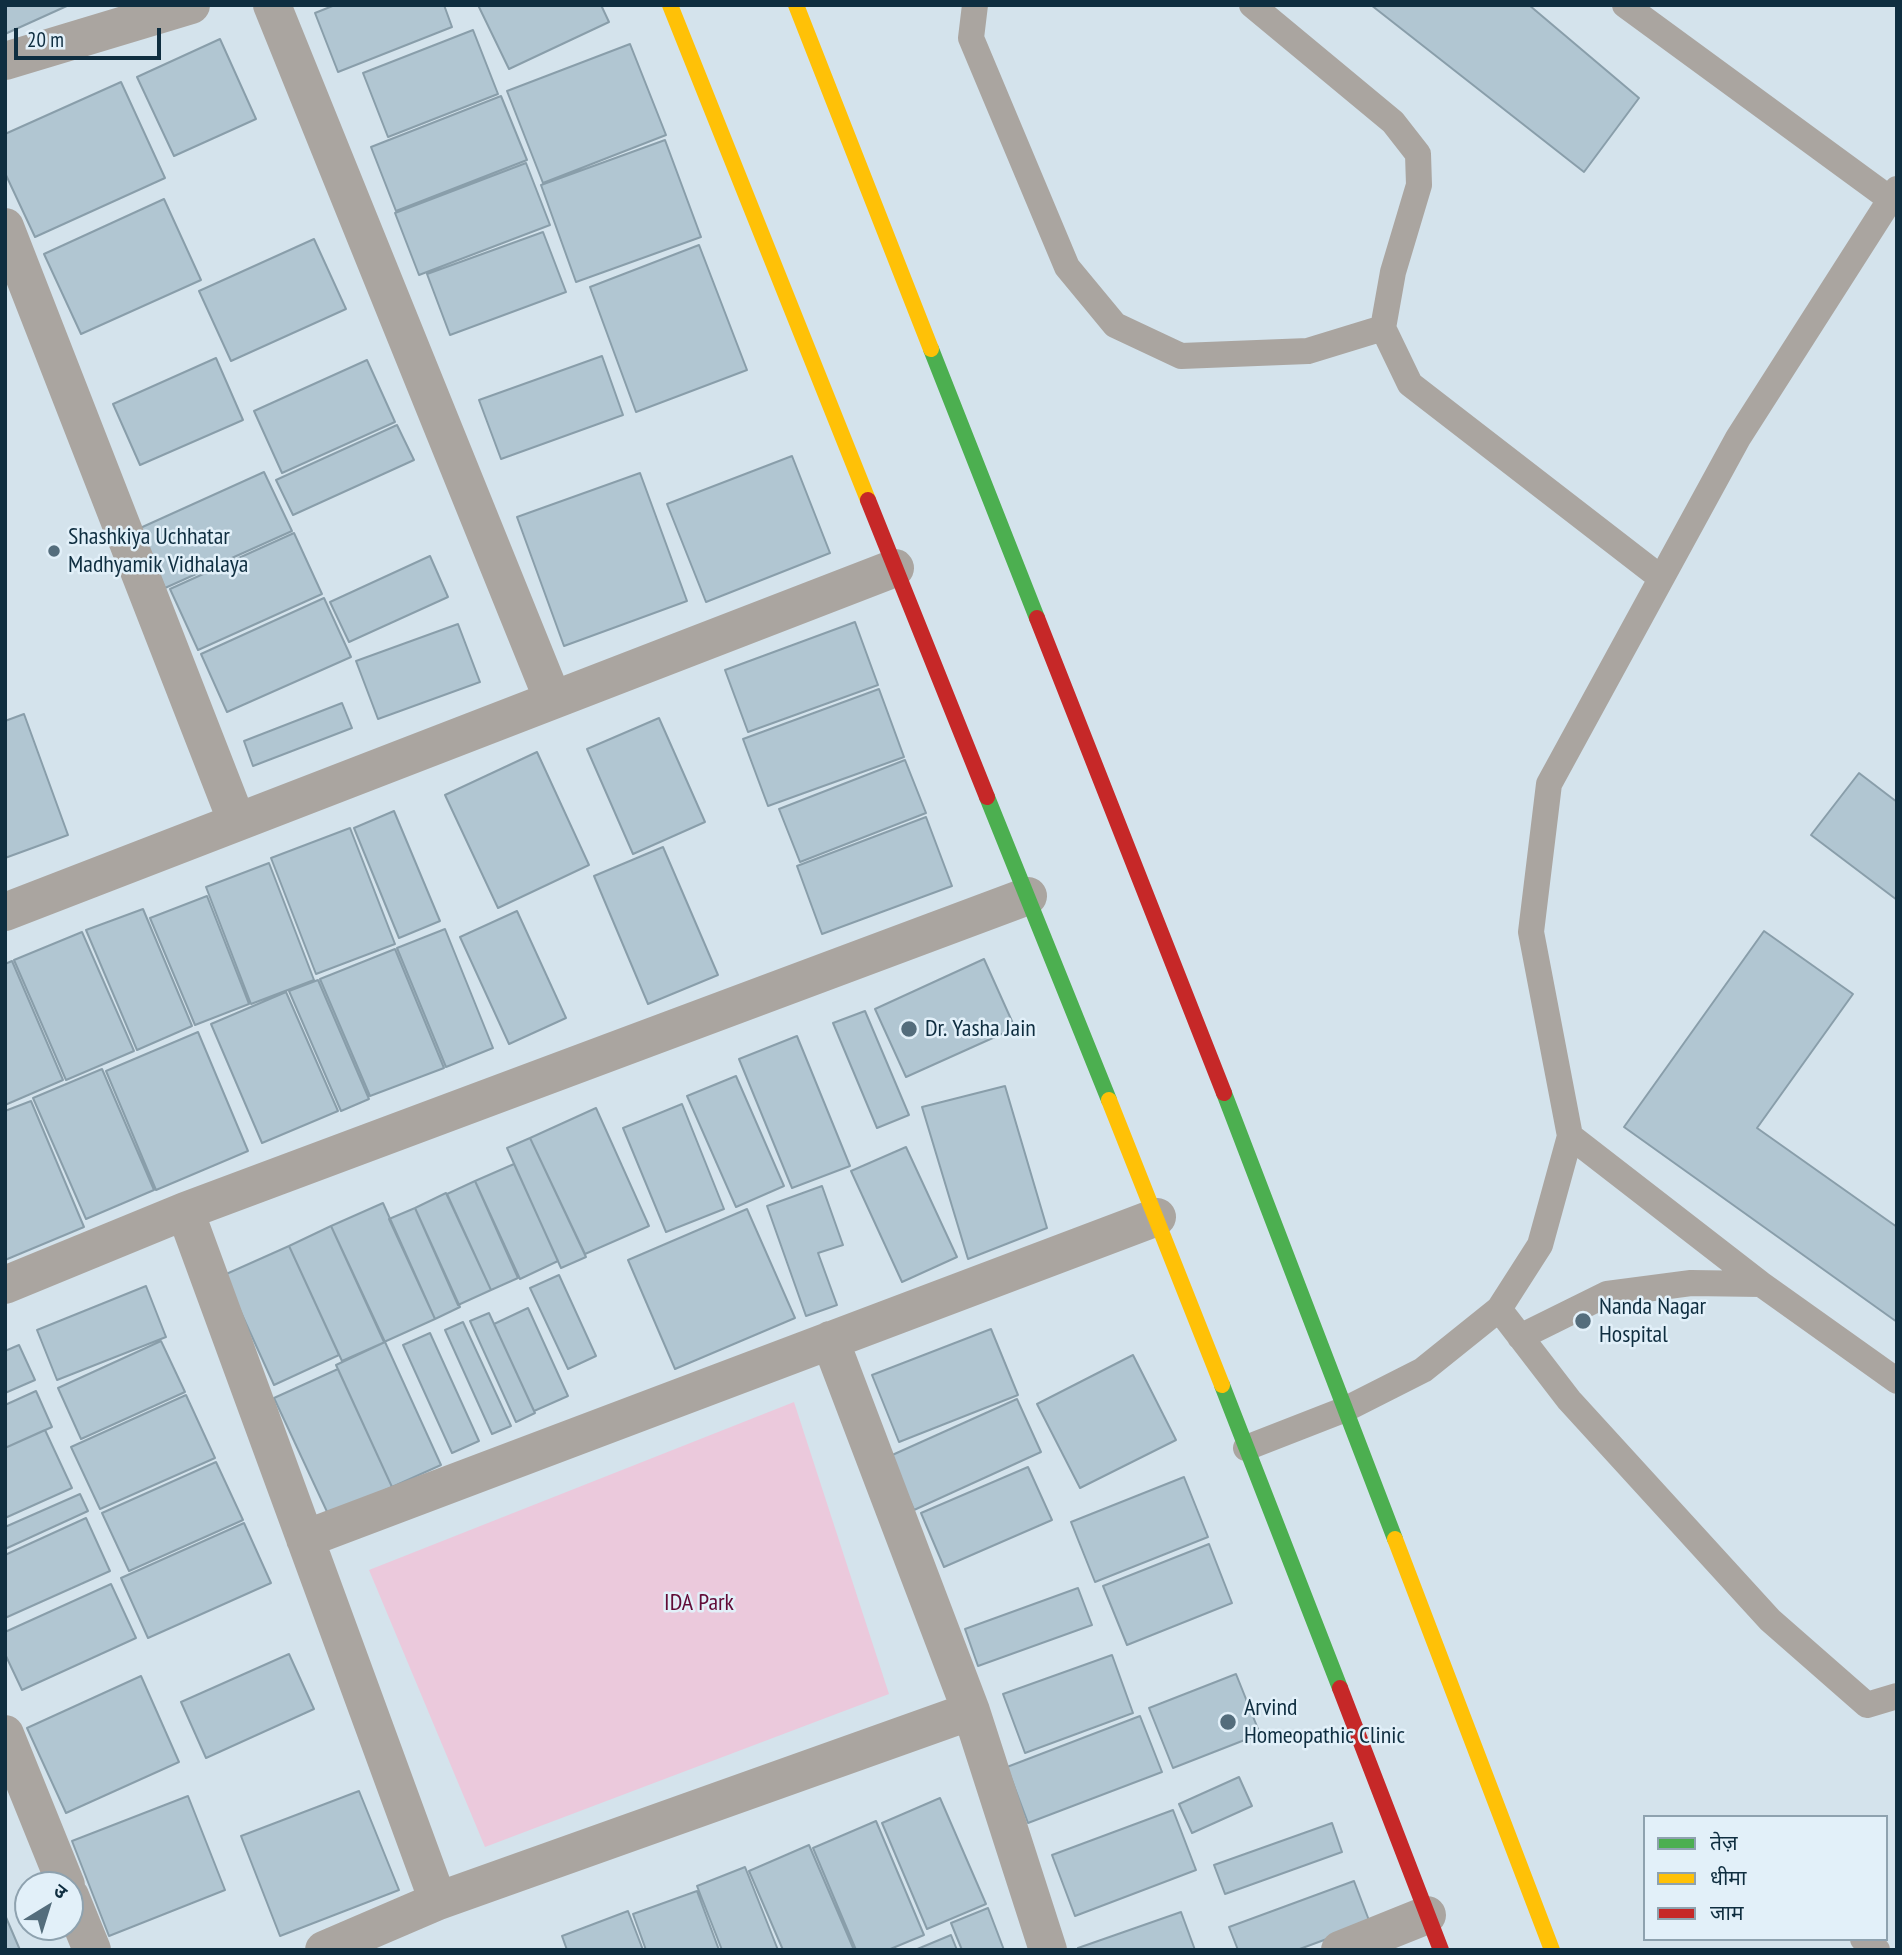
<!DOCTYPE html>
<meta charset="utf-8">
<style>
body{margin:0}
#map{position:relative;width:1902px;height:1955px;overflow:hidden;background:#d4e3ec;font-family:"PT Sans Narrow","Noto Sans Devanagari",sans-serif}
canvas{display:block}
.frame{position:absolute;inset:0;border:7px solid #0f2e40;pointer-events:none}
.legend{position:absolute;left:1643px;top:1815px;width:245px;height:126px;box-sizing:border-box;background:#e2f0f9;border:2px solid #8ea2af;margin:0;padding:9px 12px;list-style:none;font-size:21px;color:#0f2e40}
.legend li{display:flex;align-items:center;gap:14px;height:35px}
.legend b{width:35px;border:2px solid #8ea2af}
.north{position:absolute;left:14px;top:1871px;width:70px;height:70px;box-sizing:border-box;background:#e2f0f9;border:2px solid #8ea2af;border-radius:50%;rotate:38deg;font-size:19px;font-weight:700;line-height:28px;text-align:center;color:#0f2e40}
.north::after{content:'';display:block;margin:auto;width:24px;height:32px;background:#546d7c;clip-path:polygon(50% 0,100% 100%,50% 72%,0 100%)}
.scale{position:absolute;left:14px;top:28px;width:147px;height:32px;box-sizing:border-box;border:4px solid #0f2e40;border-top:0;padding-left:9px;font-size:21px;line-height:24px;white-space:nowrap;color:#0f2e40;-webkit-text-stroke:5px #e2f0f9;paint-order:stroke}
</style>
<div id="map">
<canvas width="1902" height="1955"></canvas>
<div class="frame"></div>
<ul class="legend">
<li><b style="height:9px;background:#4caf50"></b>तेज़</li>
<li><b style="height:9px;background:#ffc107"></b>धीमा</li>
<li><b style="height:9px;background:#c62828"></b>जाम</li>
</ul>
<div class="north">उ</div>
<div class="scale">20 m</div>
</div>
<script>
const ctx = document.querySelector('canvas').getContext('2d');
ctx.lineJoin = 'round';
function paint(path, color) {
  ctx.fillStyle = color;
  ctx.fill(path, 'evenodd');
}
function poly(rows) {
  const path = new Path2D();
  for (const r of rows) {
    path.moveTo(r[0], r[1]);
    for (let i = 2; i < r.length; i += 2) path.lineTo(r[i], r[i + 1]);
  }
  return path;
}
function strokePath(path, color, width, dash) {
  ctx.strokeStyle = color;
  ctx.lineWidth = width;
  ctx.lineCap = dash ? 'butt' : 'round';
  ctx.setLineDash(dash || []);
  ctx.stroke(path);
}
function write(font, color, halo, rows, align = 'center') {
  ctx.font = font + ' "PT Sans Narrow",sans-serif';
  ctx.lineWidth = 5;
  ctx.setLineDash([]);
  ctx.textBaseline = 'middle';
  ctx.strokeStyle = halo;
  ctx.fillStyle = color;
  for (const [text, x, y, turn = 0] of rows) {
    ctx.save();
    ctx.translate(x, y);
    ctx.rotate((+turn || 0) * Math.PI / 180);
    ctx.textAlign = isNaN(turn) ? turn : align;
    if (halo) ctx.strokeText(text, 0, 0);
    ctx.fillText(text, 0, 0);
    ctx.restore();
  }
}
const green = poly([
 [794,1402,889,1694,485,1847,369,1570]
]);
const building = poly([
 [5,5,69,5,5,34,5,5],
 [335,5,444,5,452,27,338,72,315,13,335,5],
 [478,5,601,5,609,22,509,69,478,5],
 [1371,5,1529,5,1639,98,1584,172,1371,5],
 [473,30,498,94,388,137,363,73,473,30],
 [220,39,256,119,174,156,137,77,220,39],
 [630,44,666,135,543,183,507,91,630,44],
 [121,82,165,178,35,237,5,173,5,134,121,82],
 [501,96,527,160,396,211,371,147,501,96],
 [665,140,701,237,576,282,541,185,665,140],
 [526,163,550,225,419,275,395,213,526,163],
 [164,199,201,280,81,334,44,254,164,199],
 [543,232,566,292,450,335,427,274,543,232],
 [314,239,346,309,231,361,199,291,314,239],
 [699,245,747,370,636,412,590,287,699,245],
 [602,356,623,415,501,459,479,400,602,356],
 [216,358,243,420,140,465,113,404,216,358],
 [367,360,395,422,282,473,254,411,367,360],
 [397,425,414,460,293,515,276,480,397,425],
 [792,456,830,553,706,602,667,504,792,456],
 [264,472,292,531,165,588,138,529,264,472],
 [640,473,687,601,564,646,517,517,640,473],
 [294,533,322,594,198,650,170,589,294,533],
 [430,556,448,597,349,642,330,602,430,556],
 [324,598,351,657,227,712,201,654,324,598],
 [855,622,878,685,748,732,725,670,855,622],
 [458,624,480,682,378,719,356,661,458,624],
 [879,689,904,757,768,806,743,739,879,689],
 [342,703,352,728,253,766,244,741,342,703],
 [24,714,68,835,5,858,5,721,24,714],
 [659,718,705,822,633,854,587,749,659,718],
 [537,752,589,865,498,908,445,795,537,752],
 [905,760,926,813,800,862,779,809,905,760],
 [1859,773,1897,802,1897,900,1811,835,1859,773],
 [394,811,440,921,399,938,354,828,394,811],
 [926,817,952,886,822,934,797,866,926,817],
 [350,828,395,944,316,974,271,858,350,828],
 [663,847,718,975,648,1004,594,876,663,847],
 [269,863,314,980,251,1004,206,887,269,863],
 [207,896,249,1004,195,1025,150,918,207,896],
 [143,909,192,1026,137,1050,86,930,143,909],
 [517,911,566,1018,509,1044,460,937,517,911],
 [445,929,493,1048,446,1067,397,948,445,929],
 [1764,931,1853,994,1757,1128,1897,1227,1897,1322,1624,1127,1764,931],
 [82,932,134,1051,66,1080,14,960,82,932],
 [395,949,444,1068,370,1096,320,979,395,949],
 [984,959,1015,1028,906,1077,875,1009,984,959],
 [12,961,63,1080,5,1105,5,964,12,961],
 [318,980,369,1099,341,1111,289,991,318,980],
 [286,992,338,1111,262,1143,211,1024,286,992],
 [865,1011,909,1115,877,1128,833,1023,865,1011],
 [198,1032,248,1151,156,1190,106,1071,198,1032],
 [797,1036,850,1166,792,1188,739,1059,797,1036],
 [102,1069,154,1190,86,1219,33,1098,102,1069],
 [736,1076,784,1186,736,1207,687,1096,736,1076],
 [1005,1086,1047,1228,968,1259,922,1107,1005,1086],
 [31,1101,84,1227,5,1260,5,1111,31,1101],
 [682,1104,724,1209,666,1232,623,1128,682,1104],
 [596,1108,649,1226,585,1254,530,1138,596,1108],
 [530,1138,586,1257,561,1268,507,1148,530,1138],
 [906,1147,957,1257,902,1282,851,1171,906,1147],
 [514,1164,558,1261,520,1279,475,1181,514,1164],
 [475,1181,518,1278,491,1290,447,1194,475,1181],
 [822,1186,843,1245,818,1253,837,1305,806,1316,767,1206,822,1186],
 [446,1193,491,1290,458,1305,415,1208,446,1193],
 [383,1203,435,1319,384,1342,331,1226,383,1203],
 [415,1208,460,1307,435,1319,389,1219,415,1208],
 [747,1209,795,1318,675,1369,628,1260,747,1209],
 [331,1226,385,1342,342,1361,289,1246,331,1226],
 [289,1246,339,1355,274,1385,224,1275,289,1246],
 [559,1275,596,1356,568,1369,530,1288,559,1275],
 [146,1286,166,1337,57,1380,37,1330,146,1286],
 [528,1308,568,1396,534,1411,494,1324,528,1308],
 [489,1313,535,1413,516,1422,470,1321,489,1313],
 [463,1322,511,1426,492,1434,445,1330,463,1322],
 [991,1329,1018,1395,899,1442,872,1375,991,1329],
 [430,1333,479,1441,452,1453,403,1345,430,1333],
 [161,1341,185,1392,81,1439,58,1388,161,1341],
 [385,1342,441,1465,392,1487,336,1365,385,1342],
 [19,1345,35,1380,5,1393,5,1351,19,1345],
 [1133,1355,1176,1440,1080,1488,1037,1404,1133,1355],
 [338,1369,392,1487,329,1516,274,1398,338,1369],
 [36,1391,52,1427,5,1448,5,1405,36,1391],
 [186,1395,215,1458,100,1509,71,1447,186,1395],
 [1017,1399,1041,1452,914,1510,890,1456,1017,1399],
 [45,1430,72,1488,5,1518,5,1448,45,1430],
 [216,1462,243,1520,129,1571,102,1513,216,1462],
 [1028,1467,1052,1520,944,1567,921,1513,1028,1467],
 [1184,1477,1208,1537,1095,1582,1071,1522,1184,1477],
 [80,1494,88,1511,5,1549,5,1527,80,1494],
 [86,1518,110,1571,5,1618,5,1555,86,1518],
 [244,1523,271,1583,148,1638,121,1578,244,1523],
 [1209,1544,1232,1603,1127,1645,1103,1586,1209,1544],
 [111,1584,136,1638,22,1690,5,1654,5,1632,111,1584],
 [1078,1588,1092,1625,978,1666,965,1629,1078,1588],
 [289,1654,314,1709,206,1758,181,1702,289,1654],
 [1112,1655,1133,1713,1025,1753,1003,1694,1112,1655],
 [1236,1674,1260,1734,1173,1768,1149,1708,1236,1674],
 [141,1676,179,1762,66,1813,27,1728,141,1676],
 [1140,1716,1162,1772,1028,1823,1007,1767,1140,1716],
 [1239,1777,1252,1806,1192,1833,1179,1804,1239,1777],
 [359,1791,399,1890,280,1936,241,1836,359,1791],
 [188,1796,225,1890,109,1936,72,1841,188,1796],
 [940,1798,986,1904,927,1929,882,1823,940,1798],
 [1173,1810,1196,1870,1075,1916,1052,1855,1173,1810],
 [876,1821,924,1935,888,1950,856,1950,813,1848,876,1821],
 [1332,1823,1342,1852,1225,1894,1214,1865,1332,1823],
 [809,1845,854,1950,783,1950,749,1871,809,1845],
 [745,1867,778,1950,722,1950,697,1886,745,1867],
 [1354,1881,1370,1923,1297,1950,1238,1950,1229,1927,1354,1881],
 [697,1891,719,1950,646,1950,633,1914,697,1891],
 [988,1908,1004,1950,962,1950,951,1923,988,1908],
 [628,1911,643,1950,567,1950,562,1936,628,1911],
 [1181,1912,1195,1950,1079,1950,1078,1948,1181,1912],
 [5,1915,20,1950,5,1950,5,1915],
 [951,1935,957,1950,915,1950,951,1935]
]);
const lane = poly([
 [975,5,971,38,1067,267,1115,325,1181,356,1308,351,1383,328],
 [1252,5,1393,122,1418,154,1419,185,1393,272,1383,328,1410,384,1661,578],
 [1625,5,1890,199],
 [1570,1136,1761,1284,1897,1381],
 [1499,1309,1569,1400,1770,1620,1867,1705,1897,1696],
 [1520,1337,1607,1294,1691,1283,1761,1284],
 [1246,1448,1346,1409,1423,1370,1499,1309,1540,1245,1570,1136,1531,932,1549,784,1738,438,1897,189],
 [1863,1939,1877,1950]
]);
const street = poly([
 [272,5,553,700],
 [5,61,191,5],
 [5,227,237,822],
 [5,912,895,568],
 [185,1211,438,1901],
 [5,1285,185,1211,1028,896],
 [830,1340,971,1711,1048,1950],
 [305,1539,1157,1217],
 [5,1734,66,1885],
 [70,1896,92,1950],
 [324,1950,438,1901,971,1711],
 [1340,1950,1427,1915]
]);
const fast = poly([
 [931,349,1037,618],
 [987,797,1109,1100],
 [1224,1093,1395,1539],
 [1222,1385,1340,1688]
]);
const slow = poly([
 [670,5,868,500],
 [796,5,931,349],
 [1109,1100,1222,1385],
 [1395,1539,1552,1950]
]);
const jam = poly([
 [868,500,987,797],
 [1037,618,1224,1093],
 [1340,1688,1441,1950]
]);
const markers = [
 [54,551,7,"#546d7c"],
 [909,1029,9,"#546d7c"],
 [1583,1321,9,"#546d7c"],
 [1228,1722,9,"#546d7c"]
];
const poiNames = [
 ["Shashkiya Uchhatar",68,537],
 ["Madhyamik Vidhalaya",68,565],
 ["Dr. Yasha Jain",925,1029],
 ["Nanda Nagar",1599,1307],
 ["Hospital",1599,1335],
 ["Arvind",1244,1708],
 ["Homeopathic Clinic",1244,1736]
];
const parkNames = [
 ["IDA Park",699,1603]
];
paint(green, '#ebc9dc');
paint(building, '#b1c6d2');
strokePath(building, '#899eaa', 2);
strokePath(lane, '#aaa5a0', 26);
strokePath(street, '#aaa5a0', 38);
strokePath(fast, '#4caf50', 16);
strokePath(slow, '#ffc107', 16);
strokePath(jam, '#c62828', 16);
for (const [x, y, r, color] of markers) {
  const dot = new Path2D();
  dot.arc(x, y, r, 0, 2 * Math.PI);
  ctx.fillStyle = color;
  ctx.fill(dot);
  strokePath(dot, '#e2f0f9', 2.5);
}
write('24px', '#0f2e40', '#e2f0f9', poiNames, 'left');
write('24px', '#610b37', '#e2f0f9', parkNames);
</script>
